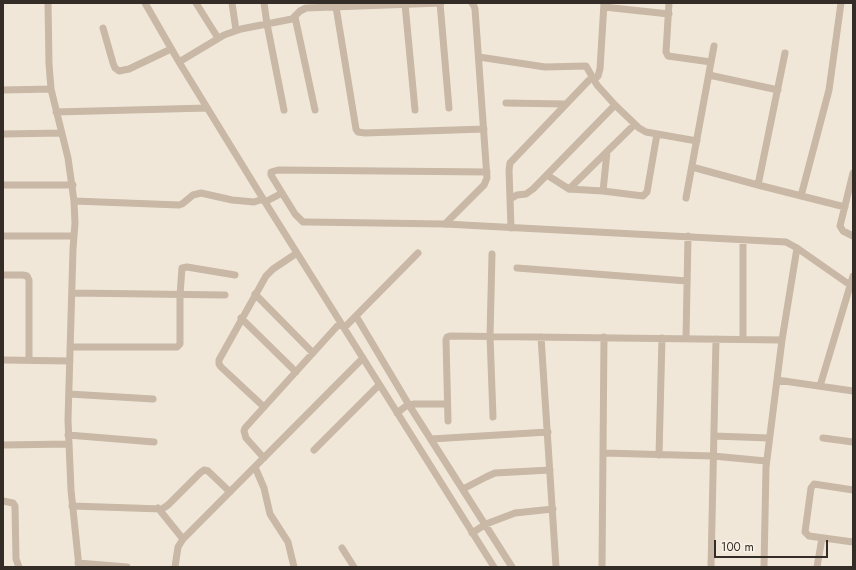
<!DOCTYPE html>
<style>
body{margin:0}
#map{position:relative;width:856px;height:570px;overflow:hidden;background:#f1e7d9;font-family:Jost,sans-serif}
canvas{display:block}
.frame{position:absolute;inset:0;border:4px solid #342c26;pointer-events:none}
.scale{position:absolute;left:714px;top:540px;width:114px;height:18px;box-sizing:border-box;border:2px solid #342c26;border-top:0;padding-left:5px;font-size:12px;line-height:14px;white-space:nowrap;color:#342c26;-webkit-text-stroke:3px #f9f1e5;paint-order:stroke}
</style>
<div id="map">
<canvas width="856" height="570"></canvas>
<div class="frame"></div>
<div class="scale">100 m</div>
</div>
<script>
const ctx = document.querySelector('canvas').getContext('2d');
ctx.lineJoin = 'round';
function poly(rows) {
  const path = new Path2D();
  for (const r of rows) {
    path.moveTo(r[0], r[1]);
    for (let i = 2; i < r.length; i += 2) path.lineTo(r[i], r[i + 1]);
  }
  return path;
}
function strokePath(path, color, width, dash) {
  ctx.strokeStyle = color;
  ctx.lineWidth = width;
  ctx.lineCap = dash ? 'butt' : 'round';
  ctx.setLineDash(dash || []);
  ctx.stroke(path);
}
const minor = poly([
 [48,3,49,64,51,89,68,158,74,201,75,223,73,249,68,420,71,490,79,567],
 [145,3,179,62,265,202,494,567],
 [196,3,218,38],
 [232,3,236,30],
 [264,3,267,24,284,110],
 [440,3,449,108],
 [669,3,666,52,668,56,711,62],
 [405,4,415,110],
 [336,7,356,129,358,132,365,133,484,129],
 [604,7,669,14],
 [295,17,315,110],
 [103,28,113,63,115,68,119,71,129,69,171,49],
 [479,57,545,67,586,66,597,85,615,105,639,128,646,132,697,141],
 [179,62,224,35,241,29,292,19,300,11,306,8,441,3],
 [709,75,778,90],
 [594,80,598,76,600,69,604,3],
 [3,90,51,89],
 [506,103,565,104],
 [56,112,207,108],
 [3,134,62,133],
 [692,167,758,185,845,207],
 [487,172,278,170,271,172,271,175,295,214,303,222,307,222,445,224,786,242,797,248,850,285],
 [853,173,840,226,843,231,853,236],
 [547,175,569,189,603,191,643,196,647,192,657,134],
 [3,185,73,185],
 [758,185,785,53],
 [569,189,634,125],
 [603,191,607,152],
 [801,196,829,90,841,3],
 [686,198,714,46],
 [510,199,517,195,526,194,533,189,615,105],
 [74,201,179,205,182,204,193,195,201,193,232,200,254,202,263,199],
 [265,202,282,193],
 [445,224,484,185,487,178,475,9,474,6,472,3],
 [511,228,509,170,510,163,592,77],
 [3,236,74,236],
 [743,240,743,339],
 [492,254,490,336,493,417],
 [517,268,687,281],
 [3,275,23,275,27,276,29,280,29,360],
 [72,293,225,295],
 [255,294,313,353],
 [356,316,409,405,512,567],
 [241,318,296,372],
 [344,328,418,253],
 [541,337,556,567],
 [686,338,688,236],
 [71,347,177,347,180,344,180,295,182,268,187,267,235,275],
 [3,360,70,361],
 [777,380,853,391],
 [820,386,853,276],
 [69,394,153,399],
 [264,407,221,367,219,364,219,360,266,276,273,269,297,253],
 [397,413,406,406,413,404,447,404],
 [448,421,446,340,447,337,450,336,782,340],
 [68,435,154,442],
 [714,436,769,438],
 [823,438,853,442],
 [431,439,548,432],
 [3,445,68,444],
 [314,450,379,385],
 [603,453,713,456,766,461],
 [659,455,662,338],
 [264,458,246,438,244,431,245,428,340,323],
 [255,467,264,488,270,514,288,542,294,567],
 [463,489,486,477,495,473,550,470],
 [853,490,814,484,811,488,805,532,809,536,853,542],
 [3,501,13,503,15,506,16,559,19,567],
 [72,506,162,509,168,505,200,473,204,470,208,471,230,492],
 [158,508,183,539],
 [472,533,486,524,515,513,553,509],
 [342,548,354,567],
 [78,563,127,567],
 [175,567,178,547,183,539,363,358],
 [602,567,604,337],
 [711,567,716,339],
 [764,567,766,467,782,340,797,248],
 [817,567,822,538]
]);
strokePath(minor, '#c8b8a5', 7);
</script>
